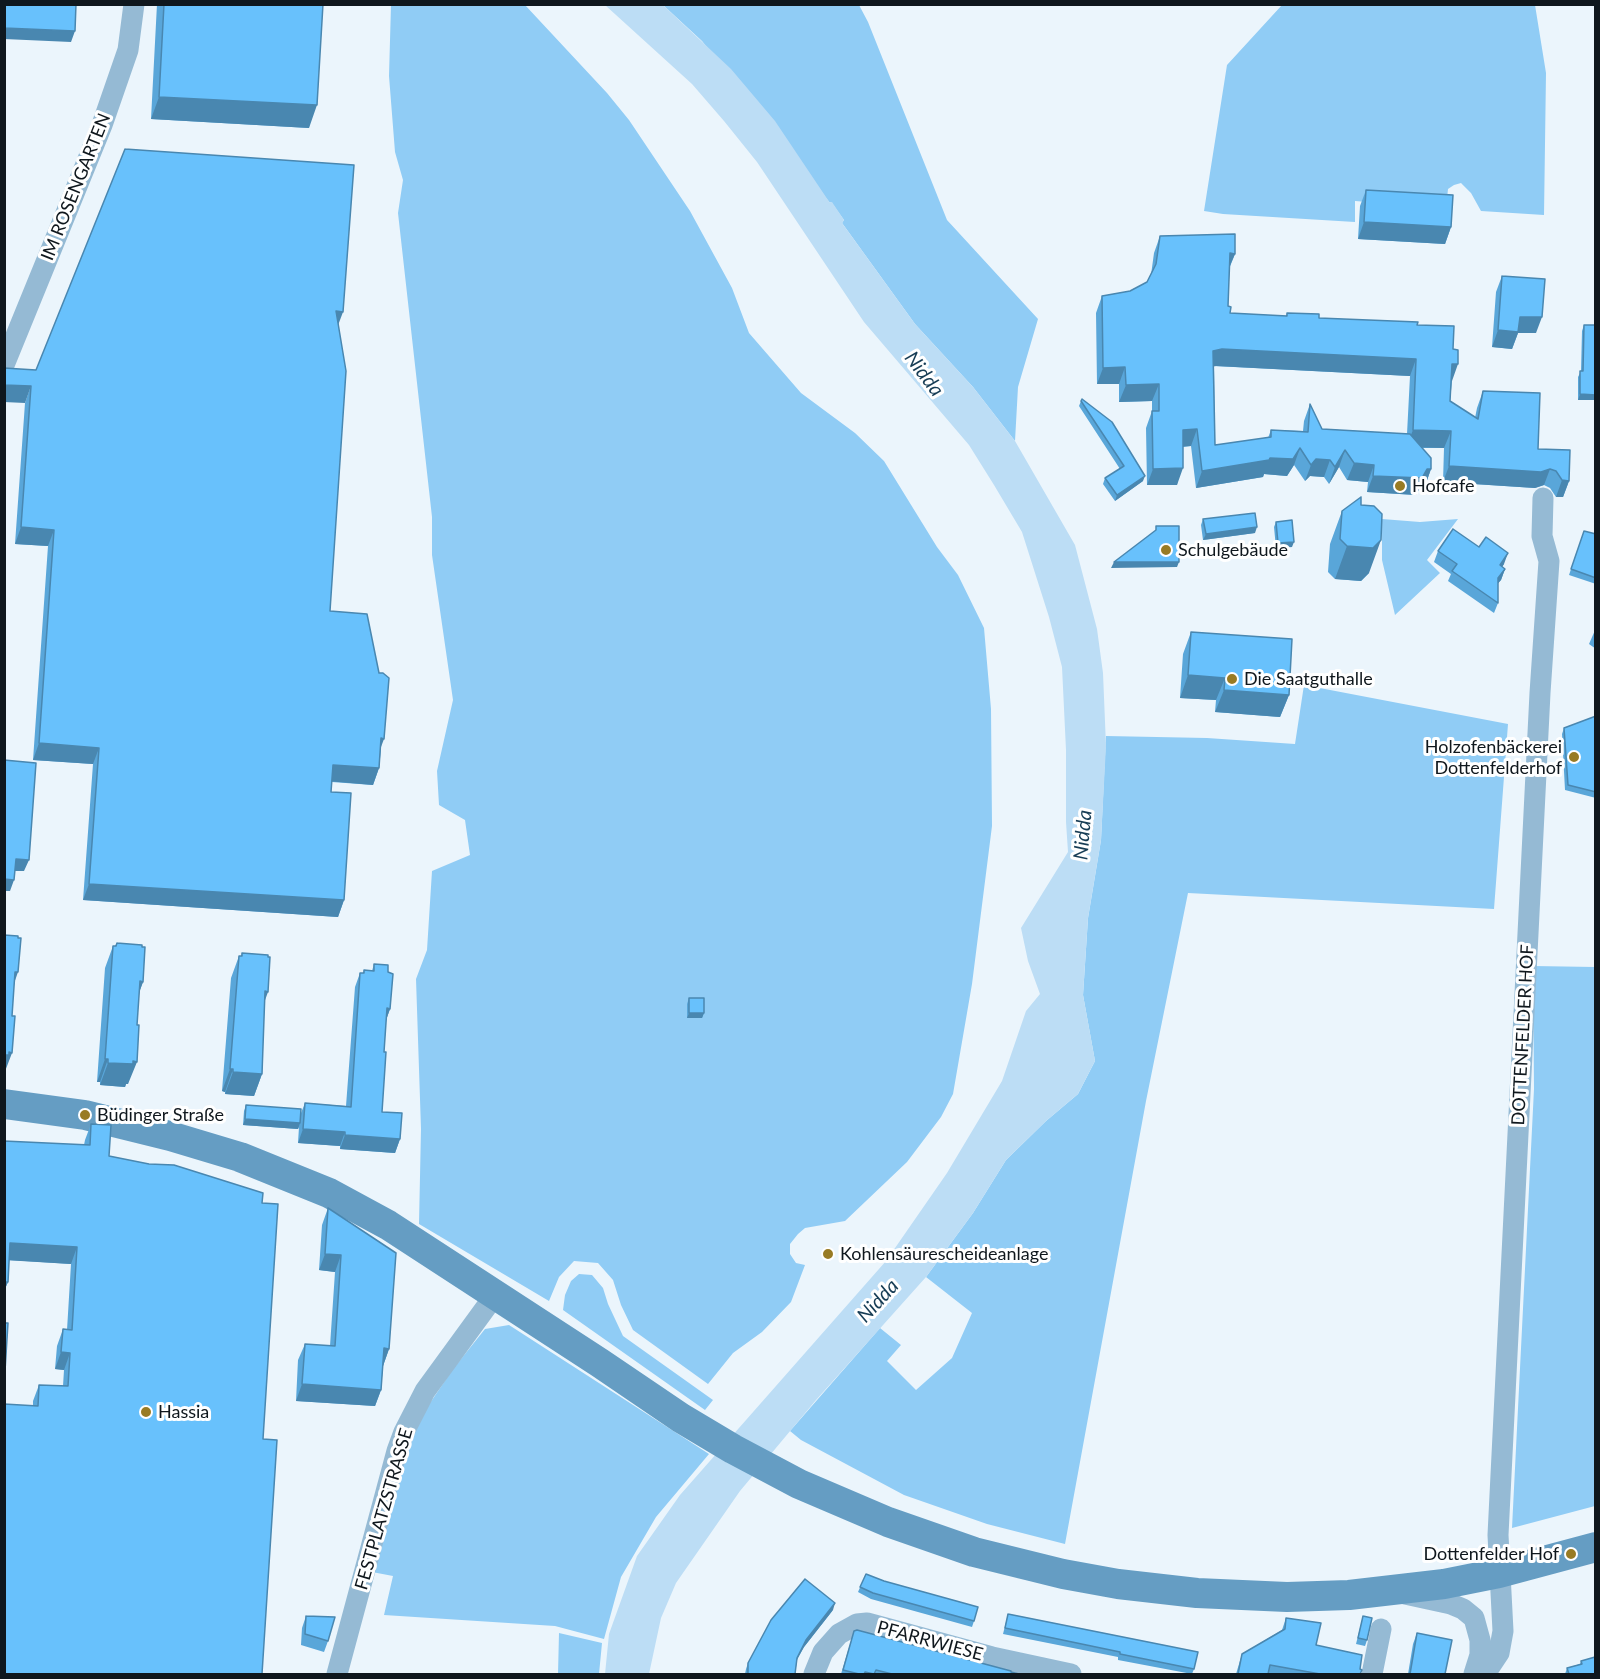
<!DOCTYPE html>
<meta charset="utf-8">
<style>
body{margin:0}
#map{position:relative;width:1600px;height:1679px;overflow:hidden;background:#ebf5fc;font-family:Lato,sans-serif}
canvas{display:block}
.frame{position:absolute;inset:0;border:6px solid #0f171d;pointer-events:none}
</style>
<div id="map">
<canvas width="1600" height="1679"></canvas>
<div class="frame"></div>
</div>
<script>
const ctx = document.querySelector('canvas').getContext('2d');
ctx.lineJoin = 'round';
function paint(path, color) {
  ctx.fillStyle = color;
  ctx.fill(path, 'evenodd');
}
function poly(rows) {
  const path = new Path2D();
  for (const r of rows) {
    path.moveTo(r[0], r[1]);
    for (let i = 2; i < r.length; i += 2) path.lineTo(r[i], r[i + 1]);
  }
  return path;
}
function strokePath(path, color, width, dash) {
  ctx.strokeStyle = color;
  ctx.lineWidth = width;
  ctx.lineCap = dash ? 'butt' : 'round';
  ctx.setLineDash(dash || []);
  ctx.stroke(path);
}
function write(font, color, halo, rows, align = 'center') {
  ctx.font = font + ' Lato,sans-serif';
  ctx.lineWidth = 6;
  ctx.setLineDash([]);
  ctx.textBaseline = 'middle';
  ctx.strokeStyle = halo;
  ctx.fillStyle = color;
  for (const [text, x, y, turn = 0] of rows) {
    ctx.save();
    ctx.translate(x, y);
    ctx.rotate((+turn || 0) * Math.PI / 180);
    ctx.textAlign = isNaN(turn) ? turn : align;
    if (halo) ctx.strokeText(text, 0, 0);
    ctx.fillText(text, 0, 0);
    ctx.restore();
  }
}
const green = poly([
 [391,5,525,5,607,93,629,120,690,211,732,288,749,333,801,393,855,433,884,461,937,547,958,575,984,628,991,709,992,826,972,984,953,1094,941,1117,907,1162,845,1221,805,1228,798,1234,790,1244,790,1254,796,1263,805,1265,791,1302,762,1332,733,1353,708,1384,633,1330,621,1305,613,1280,598,1263,574,1261,559,1277,549,1301,419,1224,421,1129,416,979,427,950,432,871,470,855,465,820,439,805,437,771,453,700,432,555,432,517,398,213,403,180,395,152,389,76],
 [663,5,859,5,868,22,947,220,1038,319,1018,387,1015,441,973,387,915,324,842,223,844,220,831,202,830,203,702,41],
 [1282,5,1535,5,1546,73,1544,215,1481,211,1471,193,1461,183,1454,185,1448,189,1446,208,1355,201,1355,222,1223,214,1204,211,1227,65],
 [1382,519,1420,522,1458,519,1427,560,1440,573,1395,615,1382,560],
 [1304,685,1508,724,1494,909,1188,893,1146,1101,1065,1544,987,1524,904,1495,801,1440,790,1431,880,1328,901,1345,887,1361,916,1390,952,1358,972,1313,926,1277,973,1213,1006,1160,1046,1121,1078,1094,1095,1061,1083,995,1088,918,1101,840,1106,736,1207,738,1295,744],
 [1533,966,1595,967,1595,1506,1512,1528,1534,1089],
 [579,1274,592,1275,603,1288,608,1304,623,1336,713,1400,705,1410,563,1310,565,1295,571,1281],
 [509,1325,709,1454,656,1517,621,1577,604,1639,555,1626,384,1615,393,1576,372,1572,411,1431,453,1369,485,1329],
 [559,1633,602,1643,599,1674,558,1674]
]);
const water = poly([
 [605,5,663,5,731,69,775,121,830,203,832,202,844,220,842,223,915,324,973,387,1015,441,1075,545,1097,629,1103,673,1106,746,1101,840,1088,918,1083,995,1095,1061,1078,1094,1046,1121,1006,1160,973,1213,926,1277,816,1400,740,1491,676,1583,661,1618,649,1674,605,1674,609,1634,637,1556,680,1495,886,1261,947,1173,1002,1081,1026,1011,1040,994,1028,961,1021,928,1068,852,1066,822,1066,750,1062,667,1049,617,1022,532,994,485,969,445,864,322,757,162,724,121,692,84]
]);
const street = poly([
 [4,365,102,125,128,50,134,4],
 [1405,1594,1451,1604,1463,1609,1474,1618,1480,1640,1480,1655,1474,1674],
 [337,1674,397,1451,404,1432,425,1391,495,1295],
 [814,1674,823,1652,839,1634,857,1624,867,1623,992,1657,1071,1674],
 [1372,1674,1381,1629],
 [1485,1674,1499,1653,1503,1631,1498,1535,1540,693,1549,561,1542,536,1543,498]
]);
const secondary = poly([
 [4,1104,85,1115,170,1136,240,1157,329,1193,388,1225,600,1363,681,1418,733,1449,799,1484,888,1522,974,1552,1063,1574,1118,1584,1197,1593,1287,1597,1349,1595,1444,1584,1499,1573,1596,1547]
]);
const wall = poly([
 [157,4,323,4,309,128,151,119],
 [1366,190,1451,227,1445,244,1358,239,1360,206],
 [1160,236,1235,254,1229,269,1228,306,1230,313,1286,316,1287,313,1319,318,1417,325,1452,381,1450,401,1475,418,1477,408,1483,391,1538,449,1569,481,1563,497,1556,497,1550,488,1544,485,1535,488,1443,482,1444,448,1422,448,1431,469,1425,486,1421,486,1416,495,1367,492,1368,482,1347,480,1339,467,1329,484,1324,477,1310,476,1305,481,1294,465,1287,476,1264,474,1263,477,1196,488,1191,446,1183,447,1177,485,1147,485,1146,428,1152,411,1152,401,1119,402,1119,384,1097,384,1096,313,1102,296,1130,291,1147,282,1151,275,1154,253],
 [1214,366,1410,376,1407,434,1322,429,1310,404,1304,421,1303,431,1271,430,1268,438,1215,445],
 [1502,276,1536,333,1518,333,1512,349,1492,347,1496,292],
 [338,324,330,611,381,749,379,768,373,785,332,782,331,792,344,900,338,917,83,900,93,764,33,760,48,546,15,544,25,403,36,370],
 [1584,325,1596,325,1596,400,1578,400,1578,377,1581,371,1582,331],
 [1081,401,1143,481,1115,501,1103,484,1105,478,1120,469,1079,406],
 [1361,505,1369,573,1361,581,1335,579,1328,572,1330,544,1342,511],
 [1203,519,1255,533,1203,540,1201,525],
 [1276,522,1292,547,1276,548,1274,527],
 [1584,531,1596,534,1596,584,1569,575],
 [1438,551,1504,564,1502,567,1505,569,1501,580,1498,583,1498,603,1494,613,1448,581,1451,574,1434,562],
 [1596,628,1596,649,1589,644],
 [1191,632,1289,695,1280,717,1215,712,1216,700,1180,698,1183,654],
 [1596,716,1596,798,1565,790,1562,734,1564,728],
 [117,943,143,982,139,992,128,1084,126,1084,125,1087,100,1085,100,1082,97,1082,105,968,113,946,115,946],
 [242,953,264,1002,262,1074,254,1096,225,1094,225,1092,222,1091,231,978,239,956,241,956],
 [374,964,388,972,390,1009,386,1020,384,1052,382,1112,400,1139,395,1153,340,1149,340,1146,298,1143,299,1127,298,1129,243,1125,244,1111,246,1105,301,1113,305,1103,346,1106,355,987,360,973,363,973,364,970,372,971],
 [689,998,704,1013,702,1018,687,1018,687,1004],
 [91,1124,109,1156,262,1203,262,1674,33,1406,33,1401,39,1385,63,1386,64,1370,55,1369,57,1346,63,1329,67,1330,71,1264,9,1260,8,1282,4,1291,4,1141,84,1145,85,1140],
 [328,1208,389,1349,383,1366,381,1390,375,1406,296,1401,298,1360,305,1344,330,1346,335,1272,319,1270,322,1225],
 [866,1574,884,1581,974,1621,972,1627,871,1599,858,1592],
 [833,1610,804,1647,797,1660,795,1674,745,1674,746,1669,748,1663],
 [1008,1614,1194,1669,1192,1674,1118,1660,1118,1657,1003,1634],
 [306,1616,328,1641,324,1652,301,1645,302,1628],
 [1363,1616,1367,1640,1365,1646,1356,1644],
 [1286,1618,1316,1645,1360,1669,1360,1674,1236,1674,1242,1654,1282,1630],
 [854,1631,1011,1672,1019,1674,841,1674],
 [1417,1633,1445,1674,1408,1674,1413,1644],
 [1581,1661,1596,1674,1565,1674,1567,1668,1580,1664]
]);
const shadedWall = poly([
 [4,28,75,31,71,42,4,39],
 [159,97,317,105,309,128,151,119],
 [1364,222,1451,227,1445,244,1358,239],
 [1230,253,1235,254,1228,270],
 [336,311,343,312,337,328],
 [1520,317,1542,317,1536,333,1518,333,1512,349,1492,347,1498,330],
 [1222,349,1416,359,1410,376,1216,366,1207,368,1213,351],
 [1452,364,1458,364,1452,381,1446,381],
 [1125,367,1119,384,1097,384,1103,368],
 [1159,384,1152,401,1119,402,1126,385],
 [4,385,31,386,25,403,4,402],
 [1580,394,1596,395,1596,400,1578,400],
 [1197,429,1191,446,1176,447,1183,430],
 [1413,430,1451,431,1444,448,1406,447],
 [1300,448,1294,465,1287,476,1264,474,1263,477,1196,488,1202,471,1270,458],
 [1345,450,1339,467,1329,484,1335,467],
 [1316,459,1330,460,1324,477,1310,476,1305,481,1311,465],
 [1354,463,1374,465,1368,482,1347,480],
 [1449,466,1550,469,1544,485,1535,488,1443,482],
 [1183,468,1177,485,1147,485,1153,469],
 [1427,469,1431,469,1425,486,1421,486,1416,495,1367,492,1373,476],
 [1145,476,1143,481,1115,501,1117,495],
 [1562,480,1569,481,1563,497,1556,497],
 [21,527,54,530,48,546,15,544],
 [1257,527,1255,533,1203,540,1206,534],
 [1381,540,1369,573,1361,581,1335,579,1347,546],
 [1294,542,1292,547,1276,548,1278,543],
 [1508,553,1504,564,1496,576,1500,565],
 [1114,562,1179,562,1177,567,1111,568],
 [1505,569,1501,580,1494,588,1498,578],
 [1188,675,1225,678,1216,700,1180,698],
 [1224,690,1289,695,1280,717,1215,712],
 [381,738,384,739,378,755],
 [39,743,99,748,93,764,33,760],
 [333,765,379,768,373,785,327,781],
 [16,859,29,860,24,871,12,871],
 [4,879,14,880,10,891,4,891],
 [89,884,344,900,338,917,83,900],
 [15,972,18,972,10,995],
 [140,981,143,982,135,1004],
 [265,991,268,992,260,1014],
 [387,1008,390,1009,385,1023],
 [689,1013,704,1013,702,1018,687,1018],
 [9,1052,12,1053,4,1074,4,1055],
 [105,1059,108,1059,100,1082,97,1082],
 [133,1061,137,1062,128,1084,126,1084,125,1087,100,1085,108,1063],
 [230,1069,233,1069,225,1092,222,1091],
 [233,1072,262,1074,254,1096,225,1094],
 [245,1119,300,1123,298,1129,243,1125],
 [303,1129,345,1132,340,1146,298,1143],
 [345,1135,400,1139,395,1153,340,1149],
 [10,1243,77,1247,71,1264,4,1260],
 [325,1254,341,1255,335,1272,319,1270],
 [4,1282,8,1282,4,1291],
 [384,1348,389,1349,383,1366],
 [61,1352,70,1353,64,1370,55,1369],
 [302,1384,381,1390,375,1406,296,1401],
 [835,1603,833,1610,804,1647,794,1664,806,1640]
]);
const building = poly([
 [4,4,76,4,75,31,4,28,4,4],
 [164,4,323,4,317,105,159,97,164,4],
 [125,149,354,165,343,312,336,311,346,371,330,611,367,614,379,673,383,673,389,678,384,739,381,738,379,768,333,765,331,792,351,793,344,900,89,884,99,748,39,743,54,530,21,527,31,386,4,385,4,368,36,370,125,149],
 [1366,190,1453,195,1451,227,1364,222,1366,190],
 [1235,234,1235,254,1230,253,1228,306,1231,307,1230,313,1287,316,1287,313,1319,314,1319,318,1418,322,1417,325,1454,326,1453,349,1458,350,1458,364,1452,364,1450,401,1478,419,1483,391,1540,393,1538,449,1570,450,1569,481,1562,480,1556,471,1550,469,1541,472,1449,466,1451,431,1413,430,1416,359,1222,349,1213,351,1215,445,1271,437,1271,430,1308,432,1310,404,1322,429,1410,434,1431,458,1431,469,1427,469,1422,478,1373,476,1374,465,1354,463,1345,450,1335,467,1330,460,1316,459,1311,465,1300,448,1293,459,1270,458,1269,460,1202,471,1197,429,1183,430,1183,468,1153,469,1152,411,1159,411,1159,384,1126,385,1125,367,1103,368,1102,296,1130,291,1147,282,1156,264,1160,236,1235,234],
 [1502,276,1545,279,1542,317,1520,317,1518,332,1498,330,1502,276],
 [1584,325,1596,325,1596,395,1580,394,1580,371,1583,371,1584,325],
 [1082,399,1112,422,1145,476,1117,495,1105,478,1124,466,1081,401,1082,399],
 [1361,497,1361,505,1374,506,1382,514,1381,540,1373,548,1347,546,1340,539,1342,511,1361,497],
 [1255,513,1257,527,1206,534,1203,519,1255,513],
 [1292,520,1294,542,1278,543,1276,522,1292,520],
 [1156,526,1179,526,1179,562,1114,562,1156,530,1156,526],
 [1453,529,1479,547,1486,537,1508,553,1500,565,1505,569,1498,578,1498,603,1452,571,1457,564,1438,551,1453,529],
 [1584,531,1596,534,1596,578,1571,569,1584,531],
 [1191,632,1292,639,1289,695,1224,690,1225,678,1188,675,1191,632],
 [1596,716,1596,792,1568,785,1564,728,1596,716],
 [4,760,36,763,29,860,16,859,14,880,4,879,4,760],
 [4,935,18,936,18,938,21,938,18,972,15,972,12,1016,15,1016,12,1053,9,1052,9,1055,4,1055,4,935],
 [117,943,142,945,142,947,145,947,143,982,140,981,137,1025,139,1025,137,1062,133,1061,133,1064,108,1063,108,1059,105,1059,113,946,116,946,117,943],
 [242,953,268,955,268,957,270,957,268,992,265,991,262,1074,233,1072,233,1069,230,1069,239,956,242,956,242,953],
 [374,964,388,965,388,972,393,974,390,1009,387,1008,384,1052,386,1052,382,1112,402,1113,400,1139,345,1135,345,1132,303,1129,305,1103,351,1107,360,973,364,973,364,970,374,971,374,964],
 [689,998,704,998,704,1013,689,1013,689,998],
 [246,1105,301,1109,300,1123,245,1119,246,1105],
 [91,1124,111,1125,109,1156,149,1164,174,1165,263,1193,262,1203,278,1204,263,1439,277,1440,262,1674,4,1674,4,1404,38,1406,39,1385,68,1386,70,1353,61,1352,63,1329,72,1330,77,1247,10,1243,8,1282,4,1282,4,1141,90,1145,91,1124],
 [328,1208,396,1253,389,1349,384,1348,381,1390,302,1384,305,1344,335,1346,341,1255,325,1254,328,1208],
 [4,1323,8,1323,5,1371,4,1371,4,1323],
 [866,1574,884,1581,978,1607,974,1621,873,1593,860,1587,866,1574],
 [805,1579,835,1603,806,1640,797,1658,795,1674,748,1674,748,1663,771,1620,805,1579],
 [1008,1614,1198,1652,1194,1669,1120,1654,1120,1652,1005,1628,1008,1614],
 [306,1616,335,1617,328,1641,305,1634,306,1616],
 [1363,1616,1372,1618,1367,1640,1358,1638,1363,1616],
 [1286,1618,1321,1623,1316,1645,1362,1655,1360,1669,1362,1670,1360,1674,1320,1674,1270,1665,1268,1674,1238,1674,1242,1654,1285,1629,1286,1618],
 [857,1630,1011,1671,1011,1672,1019,1674,892,1674,876,1670,874,1674,865,1672,864,1674,859,1674,843,1670,854,1631,857,1630],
 [1417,1633,1452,1640,1445,1674,1410,1674,1417,1633],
 [1595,1657,1596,1659,1596,1674,1569,1674,1567,1668,1582,1664,1581,1661,1595,1657]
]);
const markers = [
 [1400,486,6,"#987b24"],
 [1166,550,6,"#987b24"],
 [1232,679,6,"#987b24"],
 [1574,757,6,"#987b24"],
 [85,1115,6,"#987b24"],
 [828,1254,6,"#987b24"],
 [146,1412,6,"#987b24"],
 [1571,1554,6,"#987b24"]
];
const streetNames = [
 ["IM ROSENGARTEN",76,187,-68],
 ["DOTTENFELDER HOF",1523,1035,-87],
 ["FESTPLATZSTRASSE",384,1509,-74],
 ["PFARRWIESE",930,1641,15]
];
const poiNames = [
 ["Hofcafe",1412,486],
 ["Schulgebäude",1178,550],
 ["Die Saatguthalle",1244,679],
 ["Holzofenbäckerei",1562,747,"right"],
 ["Dottenfelderhof",1562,768,"right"],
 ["Büdinger Straße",97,1115],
 ["Kohlensäurescheideanlage",840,1254],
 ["Hassia",158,1412],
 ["Dottenfelder Hof",1559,1554,"right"]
];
const waterNames = [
 ["Nidda",924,374,53],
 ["Nidda",1083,835,-85],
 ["Nidda",878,1301,-47]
];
paint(green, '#90ccf5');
paint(water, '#bcddf5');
strokePath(street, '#95bad4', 21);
strokePath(secondary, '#659dc3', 30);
paint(wall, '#59a6d9');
paint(shadedWall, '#4987b0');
paint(building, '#68c1fc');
strokePath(building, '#4987b0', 1.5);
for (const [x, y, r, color] of markers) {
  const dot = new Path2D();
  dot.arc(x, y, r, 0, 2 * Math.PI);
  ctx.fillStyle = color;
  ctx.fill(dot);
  strokePath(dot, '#fff', 2);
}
write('18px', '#0f171d', '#fff', streetNames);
write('18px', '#0f171d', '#fff', poiNames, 'left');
write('italic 20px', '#173d55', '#fff', waterNames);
</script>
